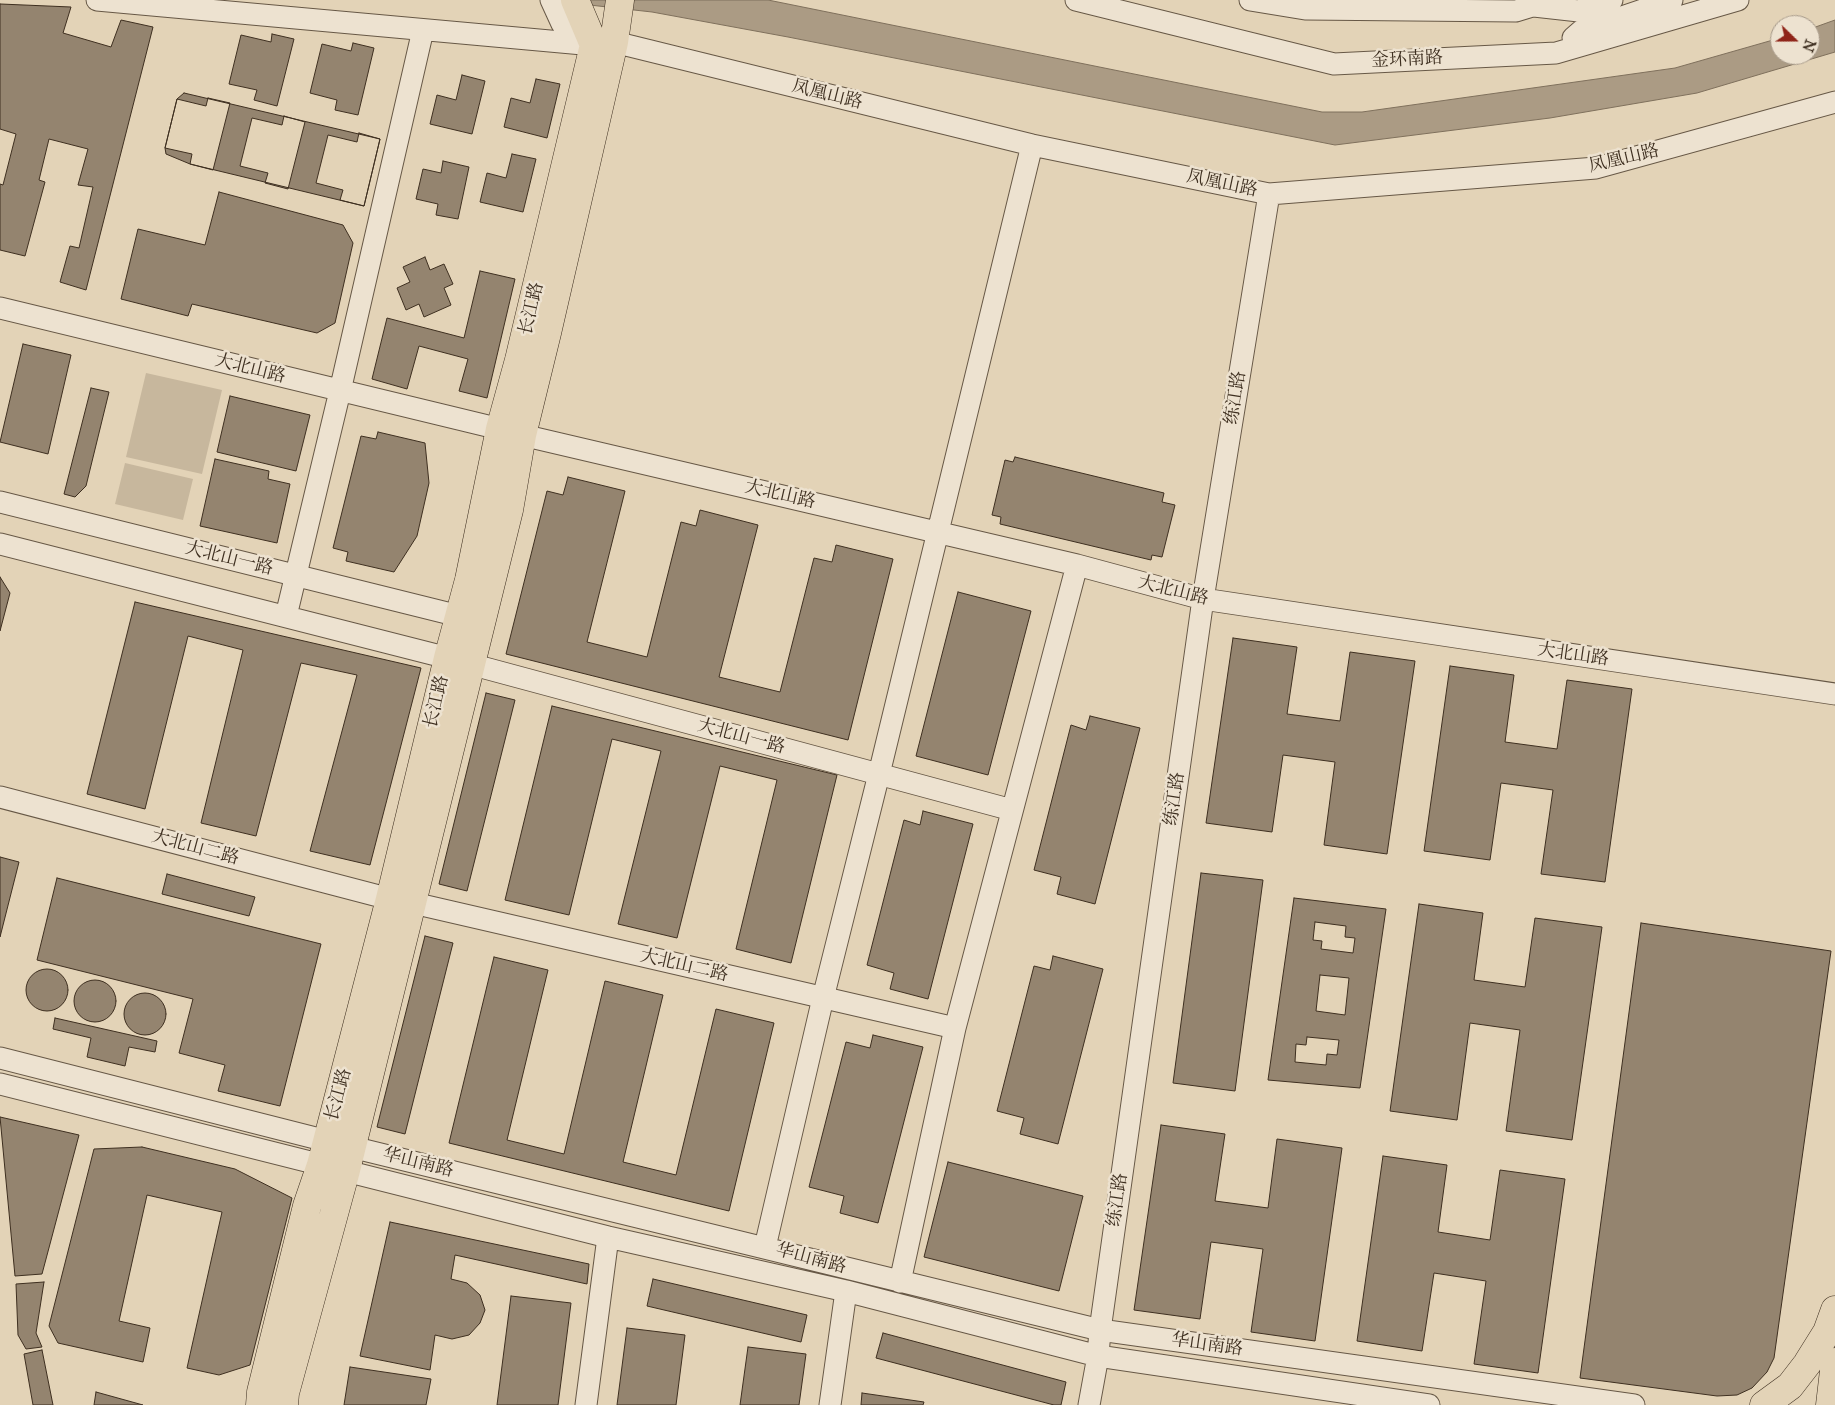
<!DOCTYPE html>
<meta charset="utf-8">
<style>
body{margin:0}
#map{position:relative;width:1835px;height:1405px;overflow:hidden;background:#e3d3b7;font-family:"IM FELL Great Primer",serif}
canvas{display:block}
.north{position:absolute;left:1770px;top:15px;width:50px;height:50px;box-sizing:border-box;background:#ede2d0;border:1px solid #a79a8a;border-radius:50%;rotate:112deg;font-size:14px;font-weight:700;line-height:20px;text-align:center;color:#3e2f20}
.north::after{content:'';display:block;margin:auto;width:18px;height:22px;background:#8f2418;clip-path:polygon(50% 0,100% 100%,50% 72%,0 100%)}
</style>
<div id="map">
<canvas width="1835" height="1405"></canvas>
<div class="north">N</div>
</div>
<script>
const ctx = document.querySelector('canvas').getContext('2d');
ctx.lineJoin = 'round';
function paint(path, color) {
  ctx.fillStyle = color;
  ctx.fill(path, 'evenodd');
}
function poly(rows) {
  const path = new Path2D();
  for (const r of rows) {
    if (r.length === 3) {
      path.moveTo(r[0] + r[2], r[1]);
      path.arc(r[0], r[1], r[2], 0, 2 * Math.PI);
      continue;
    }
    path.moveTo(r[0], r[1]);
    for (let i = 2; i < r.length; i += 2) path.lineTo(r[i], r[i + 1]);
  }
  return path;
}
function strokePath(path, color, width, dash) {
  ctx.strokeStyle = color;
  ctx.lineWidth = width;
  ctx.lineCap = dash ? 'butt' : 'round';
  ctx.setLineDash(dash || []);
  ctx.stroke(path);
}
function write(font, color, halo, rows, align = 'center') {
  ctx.font = font + ' "IM FELL Great Primer","Noto Serif SC",serif';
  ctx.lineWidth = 5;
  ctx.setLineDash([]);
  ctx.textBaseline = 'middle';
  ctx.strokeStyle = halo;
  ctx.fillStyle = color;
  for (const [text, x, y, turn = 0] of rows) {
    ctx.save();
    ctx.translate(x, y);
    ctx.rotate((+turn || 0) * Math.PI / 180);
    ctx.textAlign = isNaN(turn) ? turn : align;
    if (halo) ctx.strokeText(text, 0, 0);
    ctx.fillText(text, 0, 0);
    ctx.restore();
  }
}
const green = poly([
 [146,373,222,390,202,474,126,457],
 [125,463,193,479,183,520,115,504]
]);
const water = poly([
 [545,0,768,0,1322,112,1362,112,1675,68,1780,38,1780,55,1810,55,1810,29,1835,20,1835,52,1697,93,1550,118,1335,145,788,37,652,12,545,0]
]);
const building = poly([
 [0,4,71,7,63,33,111,47,121,20,153,27,86,290,60,282,70,246,79,248,93,187,78,185,88,149,49,139,39,180,45,182,25,256,0,250,0,184,3,185,16,134,0,129,0,4],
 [272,34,294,39,277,106,254,100,257,90,229,84,241,35,271,42,272,34],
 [353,43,374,48,358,115,335,110,337,100,310,93,322,44,351,51,353,43],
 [462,75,485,81,472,134,430,124,437,95,456,100,462,75],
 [536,79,560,84,547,138,504,127,511,98,530,103,536,79],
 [184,93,380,139,364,206,190,164,166,154,165,148,177,99,184,93],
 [208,98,230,103,213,170,190,164,192,154,165,148,177,99,206,106,208,98],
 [284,116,305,122,288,189,265,183,268,173,240,166,252,118,282,125,284,116],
 [359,133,380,139,364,206,340,200,343,190,316,183,328,135,357,142,359,133],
 [512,154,536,159,523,212,480,202,487,173,506,178,512,154],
 [443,161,469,167,458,219,436,215,438,204,416,199,423,169,441,173,443,161],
 [219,192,343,225,353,243,335,323,317,333,192,304,188,316,121,299,138,229,205,245,219,192],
 [425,257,430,270,444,264,453,284,444,288,451,305,424,317,419,304,406,310,397,288,410,282,403,267,425,257],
 [480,271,515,279,487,398,459,391,468,359,419,346,407,389,372,379,387,318,464,338,480,271],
 [23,344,71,355,48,454,0,442,23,344],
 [91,388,109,392,86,486,75,497,64,494,91,388],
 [230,396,310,415,296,471,217,452,230,396],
 [378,432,425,443,429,483,417,536,394,572,346,561,348,552,333,548,361,436,376,439,378,432],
 [1015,457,1164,493,1162,502,1175,505,1162,557,1152,555,1151,560,1000,524,1001,517,992,515,1005,460,1013,462,1015,457],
 [215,459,269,471,268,479,290,484,277,543,200,526,215,459],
 [568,477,625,491,587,642,647,657,681,522,696,526,700,510,758,525,719,677,780,692,814,558,832,562,836,545,893,559,848,740,506,654,547,491,563,495,568,477],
 [0,577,10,593,0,631,0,577],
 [958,592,1031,611,988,775,916,756,958,592],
 [135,602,421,668,370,865,310,851,357,675,301,663,256,836,201,823,243,650,188,636,145,809,87,794,135,602],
 [1233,638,1297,647,1287,714,1340,721,1350,652,1415,661,1387,854,1324,845,1335,762,1283,755,1272,832,1206,823,1233,638],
 [1450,666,1514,675,1505,742,1557,749,1567,680,1632,689,1605,882,1541,874,1553,790,1501,783,1490,860,1424,851,1450,666],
 [486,693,515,700,467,891,439,884,486,693],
 [552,706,837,775,791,963,736,949,777,780,720,766,677,938,618,924,661,751,612,739,569,915,505,900,552,706],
 [1090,716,1140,728,1095,904,1057,894,1061,877,1034,870,1071,725,1086,730,1090,716],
 [923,811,973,824,928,999,890,989,894,973,867,965,904,820,920,825,923,811],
 [0,857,19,862,0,937,0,857],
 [1201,873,1263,880,1235,1091,1173,1083,1201,873],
 [167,874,255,897,249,916,162,894,167,874],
 [57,878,321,944,280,1106,218,1091,225,1065,179,1053,193,999,37,960,57,878],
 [1294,898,1386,909,1360,1088,1268,1080,1294,898],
 [1315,922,1346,926,1345,937,1355,938,1353,953,1321,949,1322,941,1313,940,1315,922],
 [1320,975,1349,978,1345,1015,1316,1011,1320,975],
 [1307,1037,1339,1040,1337,1055,1327,1054,1326,1065,1295,1062,1296,1044,1306,1045,1307,1037],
 [1419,904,1483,913,1474,980,1525,987,1535,918,1602,927,1572,1140,1506,1131,1520,1030,1470,1023,1457,1120,1390,1111,1419,904],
 [1641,923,1831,951,1774,1358,1767,1372,1752,1388,1737,1395,1717,1396,1580,1378,1641,923],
 [425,936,453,943,405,1134,377,1127,425,936],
 [1053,956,1103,969,1058,1144,1020,1134,1024,1118,997,1111,1034,966,1050,970,1053,956],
 [494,957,548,970,507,1140,564,1154,605,981,663,995,623,1162,676,1175,716,1009,774,1023,729,1211,449,1143,494,957],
 [47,990,21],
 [95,1001,21],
 [145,1014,21],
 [55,1018,157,1041,155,1052,129,1047,125,1066,87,1057,91,1038,53,1029,55,1018],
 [873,1035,923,1047,878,1223,840,1213,844,1196,809,1187,846,1042,870,1048,873,1035],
 [0,1117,79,1135,42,1274,15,1276,0,1117],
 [1161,1125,1225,1134,1215,1201,1268,1208,1277,1139,1342,1148,1315,1341,1251,1332,1263,1249,1211,1242,1200,1319,1134,1310,1161,1125],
 [142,1147,235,1169,292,1198,250,1365,219,1375,187,1368,222,1212,147,1195,119,1321,150,1328,143,1362,58,1343,49,1326,94,1149,142,1147],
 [1383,1156,1447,1165,1438,1232,1490,1240,1500,1170,1565,1179,1538,1373,1474,1364,1486,1281,1434,1273,1422,1351,1357,1341,1383,1156],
 [948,1162,1083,1196,1059,1291,924,1257,948,1162],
 [390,1222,589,1264,587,1284,455,1255,451,1279,467,1283,480,1295,485,1310,480,1323,469,1335,452,1339,435,1335,430,1370,360,1356,390,1222],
 [653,1279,807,1315,801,1342,647,1306,653,1279],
 [44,1282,36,1333,42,1347,26,1349,18,1335,16,1284,44,1282],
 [511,1296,571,1303,558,1405,497,1405,511,1296],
 [627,1328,685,1335,676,1405,617,1405,627,1328],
 [883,1333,1066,1382,1061,1405,1054,1405,876,1358,883,1333],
 [748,1347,806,1354,799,1405,740,1405,748,1347],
 [42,1350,53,1405,33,1405,24,1354,42,1350],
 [350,1367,431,1379,426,1405,344,1405,350,1367],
 [96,1392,143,1405,94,1405,96,1392],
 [862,1393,924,1402,923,1405,861,1405,862,1393]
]);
const minor = poly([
 [97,0,594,45],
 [551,0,562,24,592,44],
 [1076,0,1334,64,1556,53,1738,0],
 [1250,0,1305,9,1516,11,1552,0],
 [1534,6,1579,11,1612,0],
 [1573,38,1581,31,1672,0],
 [614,42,1032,145,1269,194,1596,168,1835,102],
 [0,308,500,429],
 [522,435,1077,565,1203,599,1835,694],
 [0,502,459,616],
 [0,544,448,658],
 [286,616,340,391,423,30],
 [470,664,1012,810],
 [0,797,390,899],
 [413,903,955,1028],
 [0,1058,327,1141,1100,1330,1634,1405],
 [0,1084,608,1237,846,1291,1098,1356,1429,1405],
 [765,1247,823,998,879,774,1032,145],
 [900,1282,955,1028,1077,565],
 [586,1405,608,1237],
 [830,1405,846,1291],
 [1089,1405,1098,1356,1100,1330,1203,599,1269,194]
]);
const major = poly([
 [260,1405,261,1392,307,1206,321,1165,390,899,448,658,469,580,500,429,519,360,594,45,575,0],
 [284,1405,285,1393,346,1170,509,510,522,435,547,333,614,42,620,0]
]);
const highway = poly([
 [1764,1405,1790,1386,1807,1364,1827,1332,1835,1310],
 [1830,1405,1835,1362]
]);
const streetNames = [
 ["金环南路",1407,60,-3],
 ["凤凰山路",827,95,14],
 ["凤凰山路",1624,159,-13],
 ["凤凰山路",1222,184,12],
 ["长江路",532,309,-77],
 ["大北山路",250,369,14],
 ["练江路",1236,398,-81],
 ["大北山路",780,495,13],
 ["大北山一路",229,559,14],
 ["大北山路",1173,591,14],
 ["大北山路",1573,655,8],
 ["长江路",437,702,-77],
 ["大北山一路",741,737,15],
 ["练江路",1175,799,-82],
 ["大北山二路",195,848,15],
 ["大北山二路",684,966,13],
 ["长江路",339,1095,-75],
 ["华山南路",418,1163,14],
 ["练江路",1118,1200,-82],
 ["华山南路",811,1259,15],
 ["华山南路",1207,1345,8]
];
paint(green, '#c7b79d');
paint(water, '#ab9b84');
strokePath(water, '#7f705c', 1);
paint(building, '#94846f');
strokePath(building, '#3e2f20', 1);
strokePath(minor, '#675846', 23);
strokePath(major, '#3e2f20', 29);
strokePath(highway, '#3e2f20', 29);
strokePath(minor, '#ede2d0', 21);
strokePath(major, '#e3d3b7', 28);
strokePath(highway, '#e3d3b7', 28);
write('18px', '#3e2f20', '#ede2d0', streetNames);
</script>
